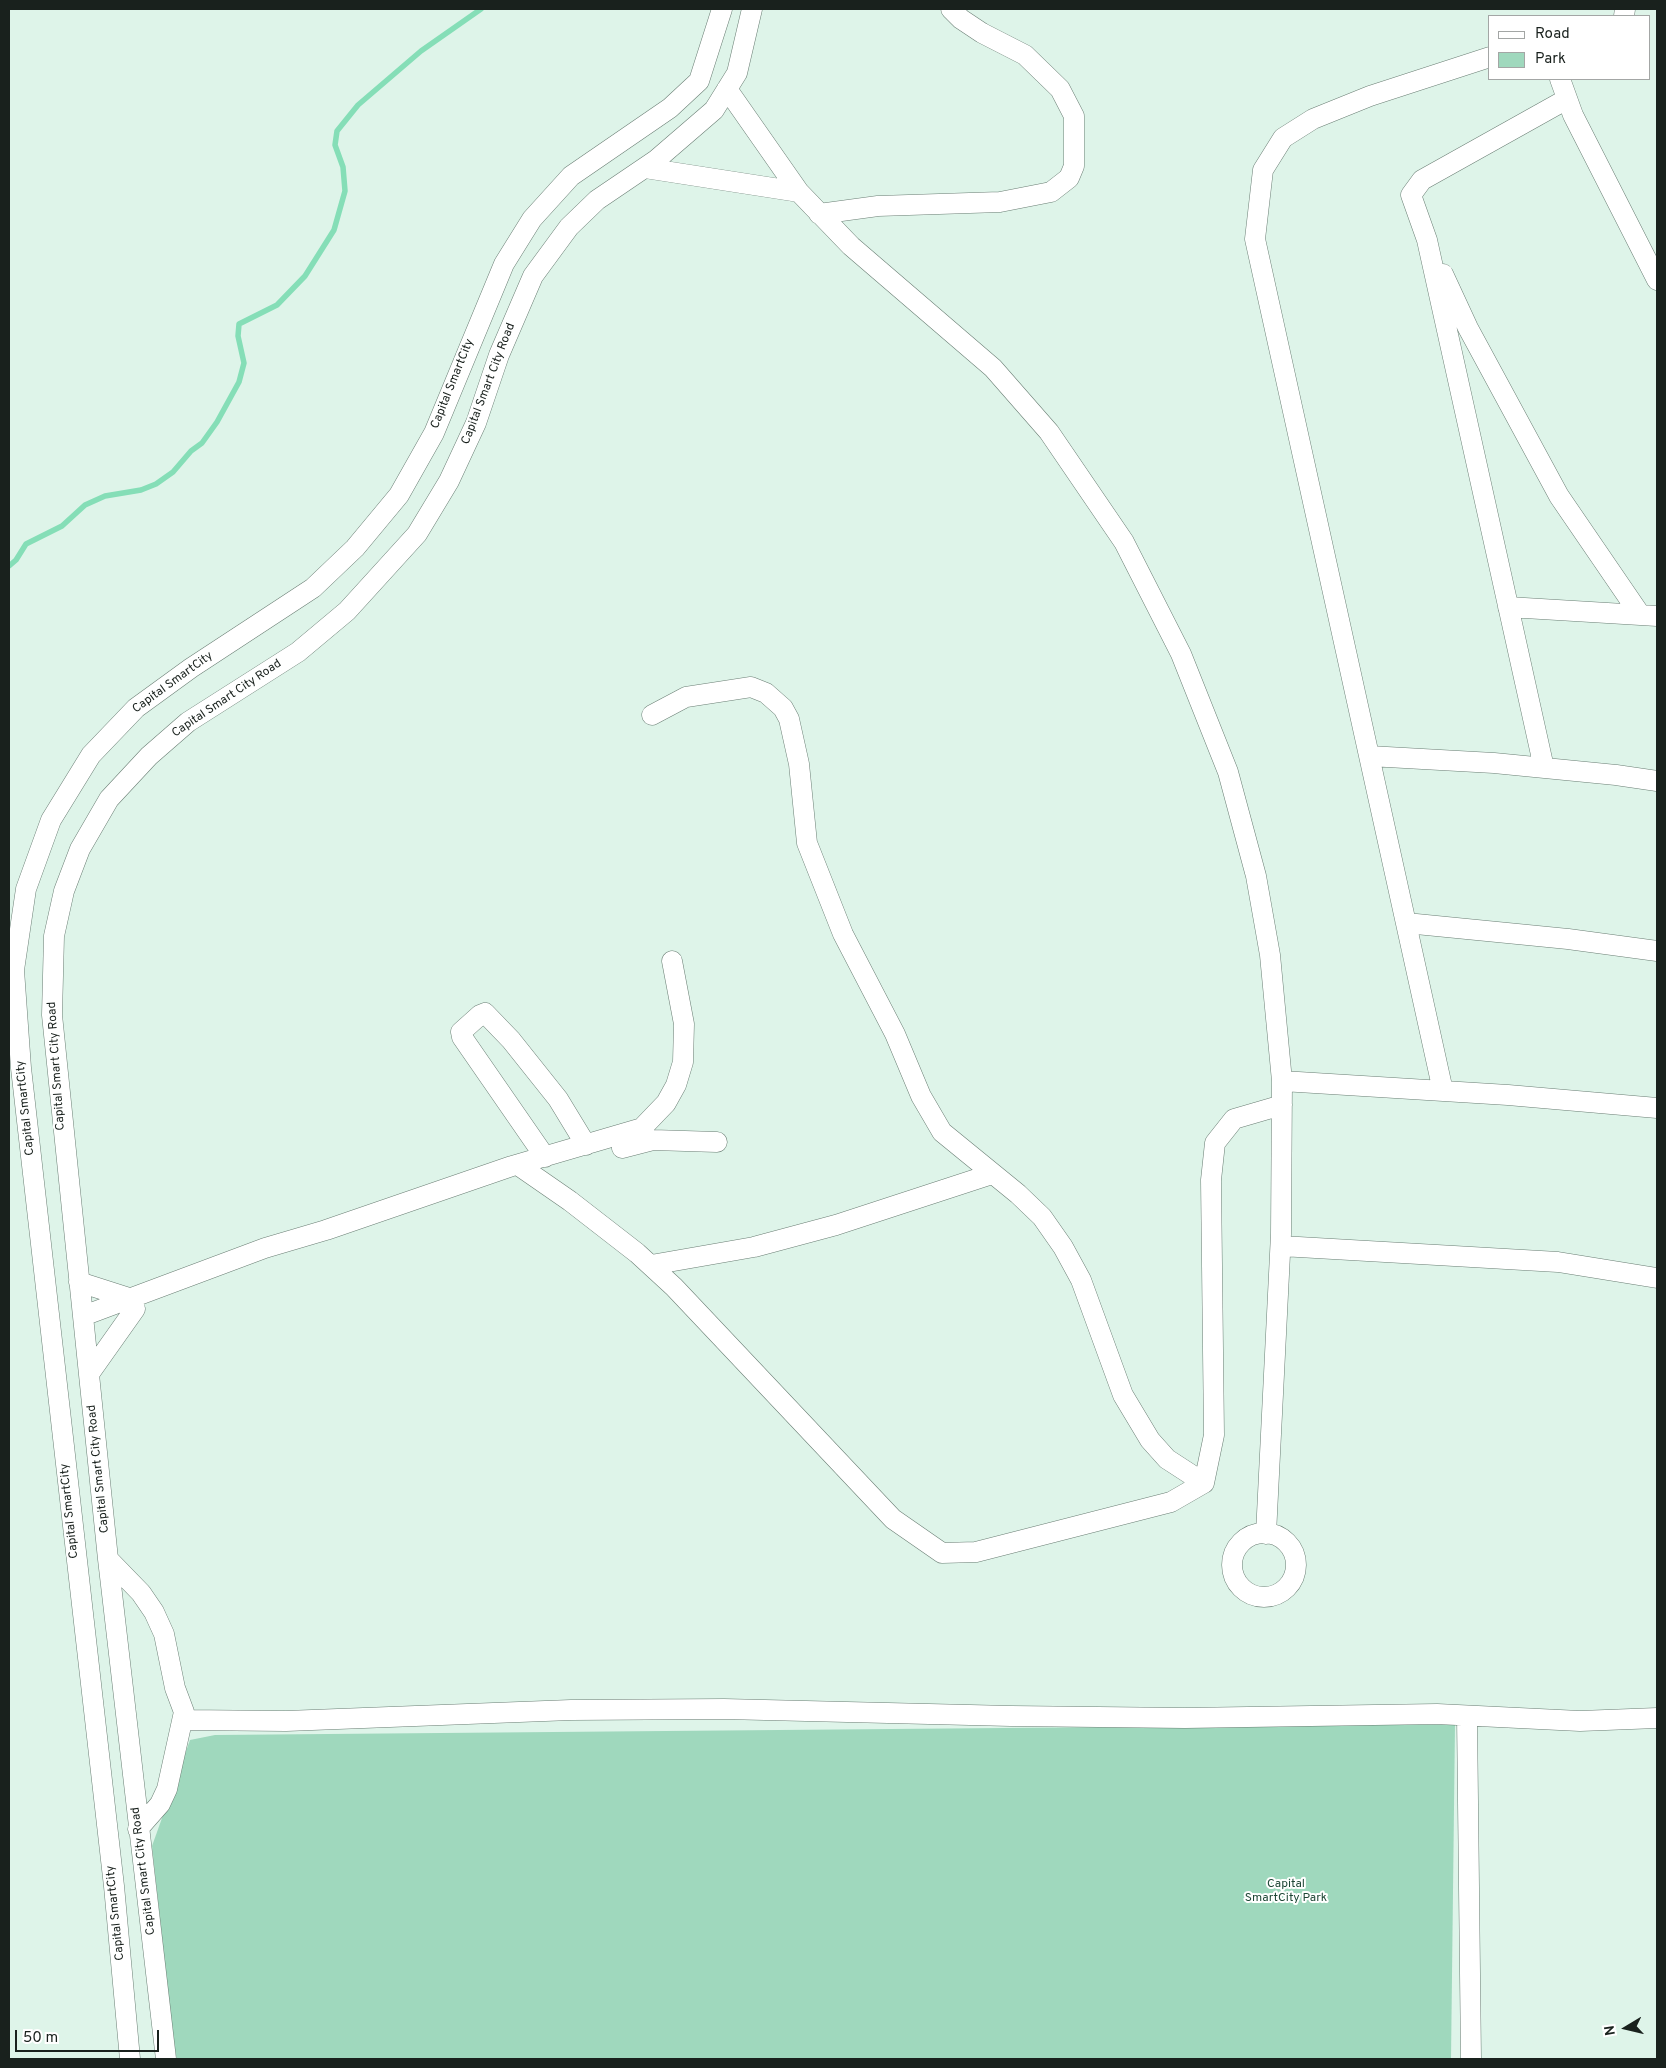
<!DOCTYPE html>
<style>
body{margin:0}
#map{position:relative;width:1666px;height:2068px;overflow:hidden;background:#def4e9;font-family:Overpass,sans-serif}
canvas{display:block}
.frame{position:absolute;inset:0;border:10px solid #19211d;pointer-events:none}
.legend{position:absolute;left:1488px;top:15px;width:162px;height:65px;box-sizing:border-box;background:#fff;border:1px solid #a3a6a5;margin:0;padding:6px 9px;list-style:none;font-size:15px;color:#19211d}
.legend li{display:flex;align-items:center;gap:10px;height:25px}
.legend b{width:25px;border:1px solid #a3a6a5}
.north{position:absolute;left:1601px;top:2003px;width:50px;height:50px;-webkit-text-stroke:4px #fff;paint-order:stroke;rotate:261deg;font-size:14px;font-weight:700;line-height:20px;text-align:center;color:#19211d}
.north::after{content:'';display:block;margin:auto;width:18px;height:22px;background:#19211d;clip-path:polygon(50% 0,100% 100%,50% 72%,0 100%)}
.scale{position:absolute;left:15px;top:2030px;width:144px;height:22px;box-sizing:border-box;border:2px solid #19211d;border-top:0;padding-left:6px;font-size:15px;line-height:18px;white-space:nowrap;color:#19211d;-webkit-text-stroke:4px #fff;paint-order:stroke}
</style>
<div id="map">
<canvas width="1666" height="2068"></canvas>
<div class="frame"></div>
<ul class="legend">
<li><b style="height:6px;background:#fff"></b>Road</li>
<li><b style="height:14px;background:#9fd8bd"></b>Park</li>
</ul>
<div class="north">N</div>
<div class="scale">50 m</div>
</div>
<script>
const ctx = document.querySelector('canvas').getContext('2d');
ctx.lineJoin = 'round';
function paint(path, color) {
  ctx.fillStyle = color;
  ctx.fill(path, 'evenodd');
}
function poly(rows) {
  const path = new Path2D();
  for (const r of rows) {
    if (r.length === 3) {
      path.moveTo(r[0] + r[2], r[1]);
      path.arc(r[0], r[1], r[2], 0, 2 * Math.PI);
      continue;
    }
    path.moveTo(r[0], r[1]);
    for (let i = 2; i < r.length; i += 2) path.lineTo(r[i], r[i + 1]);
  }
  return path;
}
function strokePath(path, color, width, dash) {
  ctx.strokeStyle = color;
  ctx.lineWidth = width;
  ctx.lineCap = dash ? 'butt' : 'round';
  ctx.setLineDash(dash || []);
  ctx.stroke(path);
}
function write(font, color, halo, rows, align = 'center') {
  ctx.font = font + ' Overpass,sans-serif';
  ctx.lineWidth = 4;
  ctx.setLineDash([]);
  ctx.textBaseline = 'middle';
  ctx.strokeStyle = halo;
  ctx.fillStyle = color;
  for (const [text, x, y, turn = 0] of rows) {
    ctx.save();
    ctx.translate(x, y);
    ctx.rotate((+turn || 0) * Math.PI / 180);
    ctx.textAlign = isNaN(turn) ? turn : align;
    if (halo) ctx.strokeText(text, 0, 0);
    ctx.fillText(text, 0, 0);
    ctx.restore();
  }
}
const green = poly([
 [1455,1724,1451,2059,177,2059,174,2047,152,1846,190,1740,215,1735]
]);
const stream = poly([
 [9,566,16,560,26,544,62,526,85,505,105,496,141,490,156,484,173,472,191,451,202,443,217,422,239,382,244,363,238,336,239,324,277,305,305,276,334,230,345,191,343,167,335,145,337,131,358,105,421,51,481,9]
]);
const minor = poly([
 [1624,16,1625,9],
 [1560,79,1573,115,1657,280],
 [727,89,799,192,851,246,993,368,1049,432,1124,542,1181,654,1228,772,1256,876,1270,955,1282,1081,1281,1234,1266,1534],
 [645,168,799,192],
 [819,214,878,206,1000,202,1051,192,1069,178,1074,166,1074,116,1060,89,1025,55,982,33,961,19,951,9],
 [1443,274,1468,328,1559,496,1639,613],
 [1508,607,1657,616],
 [652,715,686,697,751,687,766,693,783,708,789,719,799,764,807,843,843,934,895,1034,921,1096,942,1132,1018,1194,1042,1217,1063,1247,1081,1280,1123,1395,1150,1440,1167,1459,1204,1483],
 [1369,756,1494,763,1616,775,1657,781],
 [1544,768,1427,240,1411,195,1422,180,1567,99],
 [1406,923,1568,939,1657,951],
 [1282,1081,1508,1095,1657,1108],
 [1443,1091,1255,239,1263,170,1283,138,1313,119,1370,96,1490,57],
 [622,1148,653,1140,717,1142],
 [545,1157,462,1037,461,1032,480,1015,485,1013,511,1040,558,1099,586,1145],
 [518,1165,570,1201,637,1253,674,1287,893,1519,942,1553,976,1552,1171,1502,1204,1483,1214,1435,1211,1180,1215,1143,1234,1119,1282,1105],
 [1281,1246,1558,1262,1657,1278],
 [651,1265,754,1247,836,1225,992,1174],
 [79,1282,129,1298],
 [83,1316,265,1248,326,1230,512,1166,642,1128,666,1103,676,1085,683,1062,684,1024,672,961],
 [89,1374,135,1309],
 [1264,1565,32],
 [108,1559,141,1593,154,1612,164,1634,175,1688,184,1712,167,1789,160,1804,138,1829],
 [1467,1716,1471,2059],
 [184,1720,286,1721,571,1710,724,1709,1011,1716,1185,1718,1437,1714,1580,1721,1657,1718],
 [130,2059,114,1886,21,1068,14,970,26,889,51,820,91,755,136,708,191,668,313,588,355,548,399,495,434,433,504,264,532,219,571,176,670,108,699,81,722,9],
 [166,2059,108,1559,52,1015,54,936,64,891,80,849,109,799,149,756,188,722,298,652,347,611,417,534,449,481,476,423,499,355,533,276,569,227,597,200,656,160,714,110,737,73,752,9]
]);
const streetNames = [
 ["Capital SmartCity",453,384,-68],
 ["Capital Smart City Road",489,384,-69],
 ["Capital SmartCity",173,683,-36],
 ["Capital Smart City Road",227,699,-34],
 ["Capital Smart City Road",57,1066,-94],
 ["Capital SmartCity",26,1108,-96],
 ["Capital Smart City Road",99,1469,-96],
 ["Capital SmartCity",70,1511,-96],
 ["Capital Smart City Road",144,1871,-97],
 ["Capital SmartCity",116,1913,-96]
];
const parkNames = [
 ["Capital",1286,1885],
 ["SmartCity Park",1286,1899]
];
paint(green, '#9fd8bd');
strokePath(stream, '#85deb7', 5.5);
strokePath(minor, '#6a7e74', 21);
strokePath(minor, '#fff', 20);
write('12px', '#19211d', '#fff', streetNames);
write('12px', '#1e4635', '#fff', parkNames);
</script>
